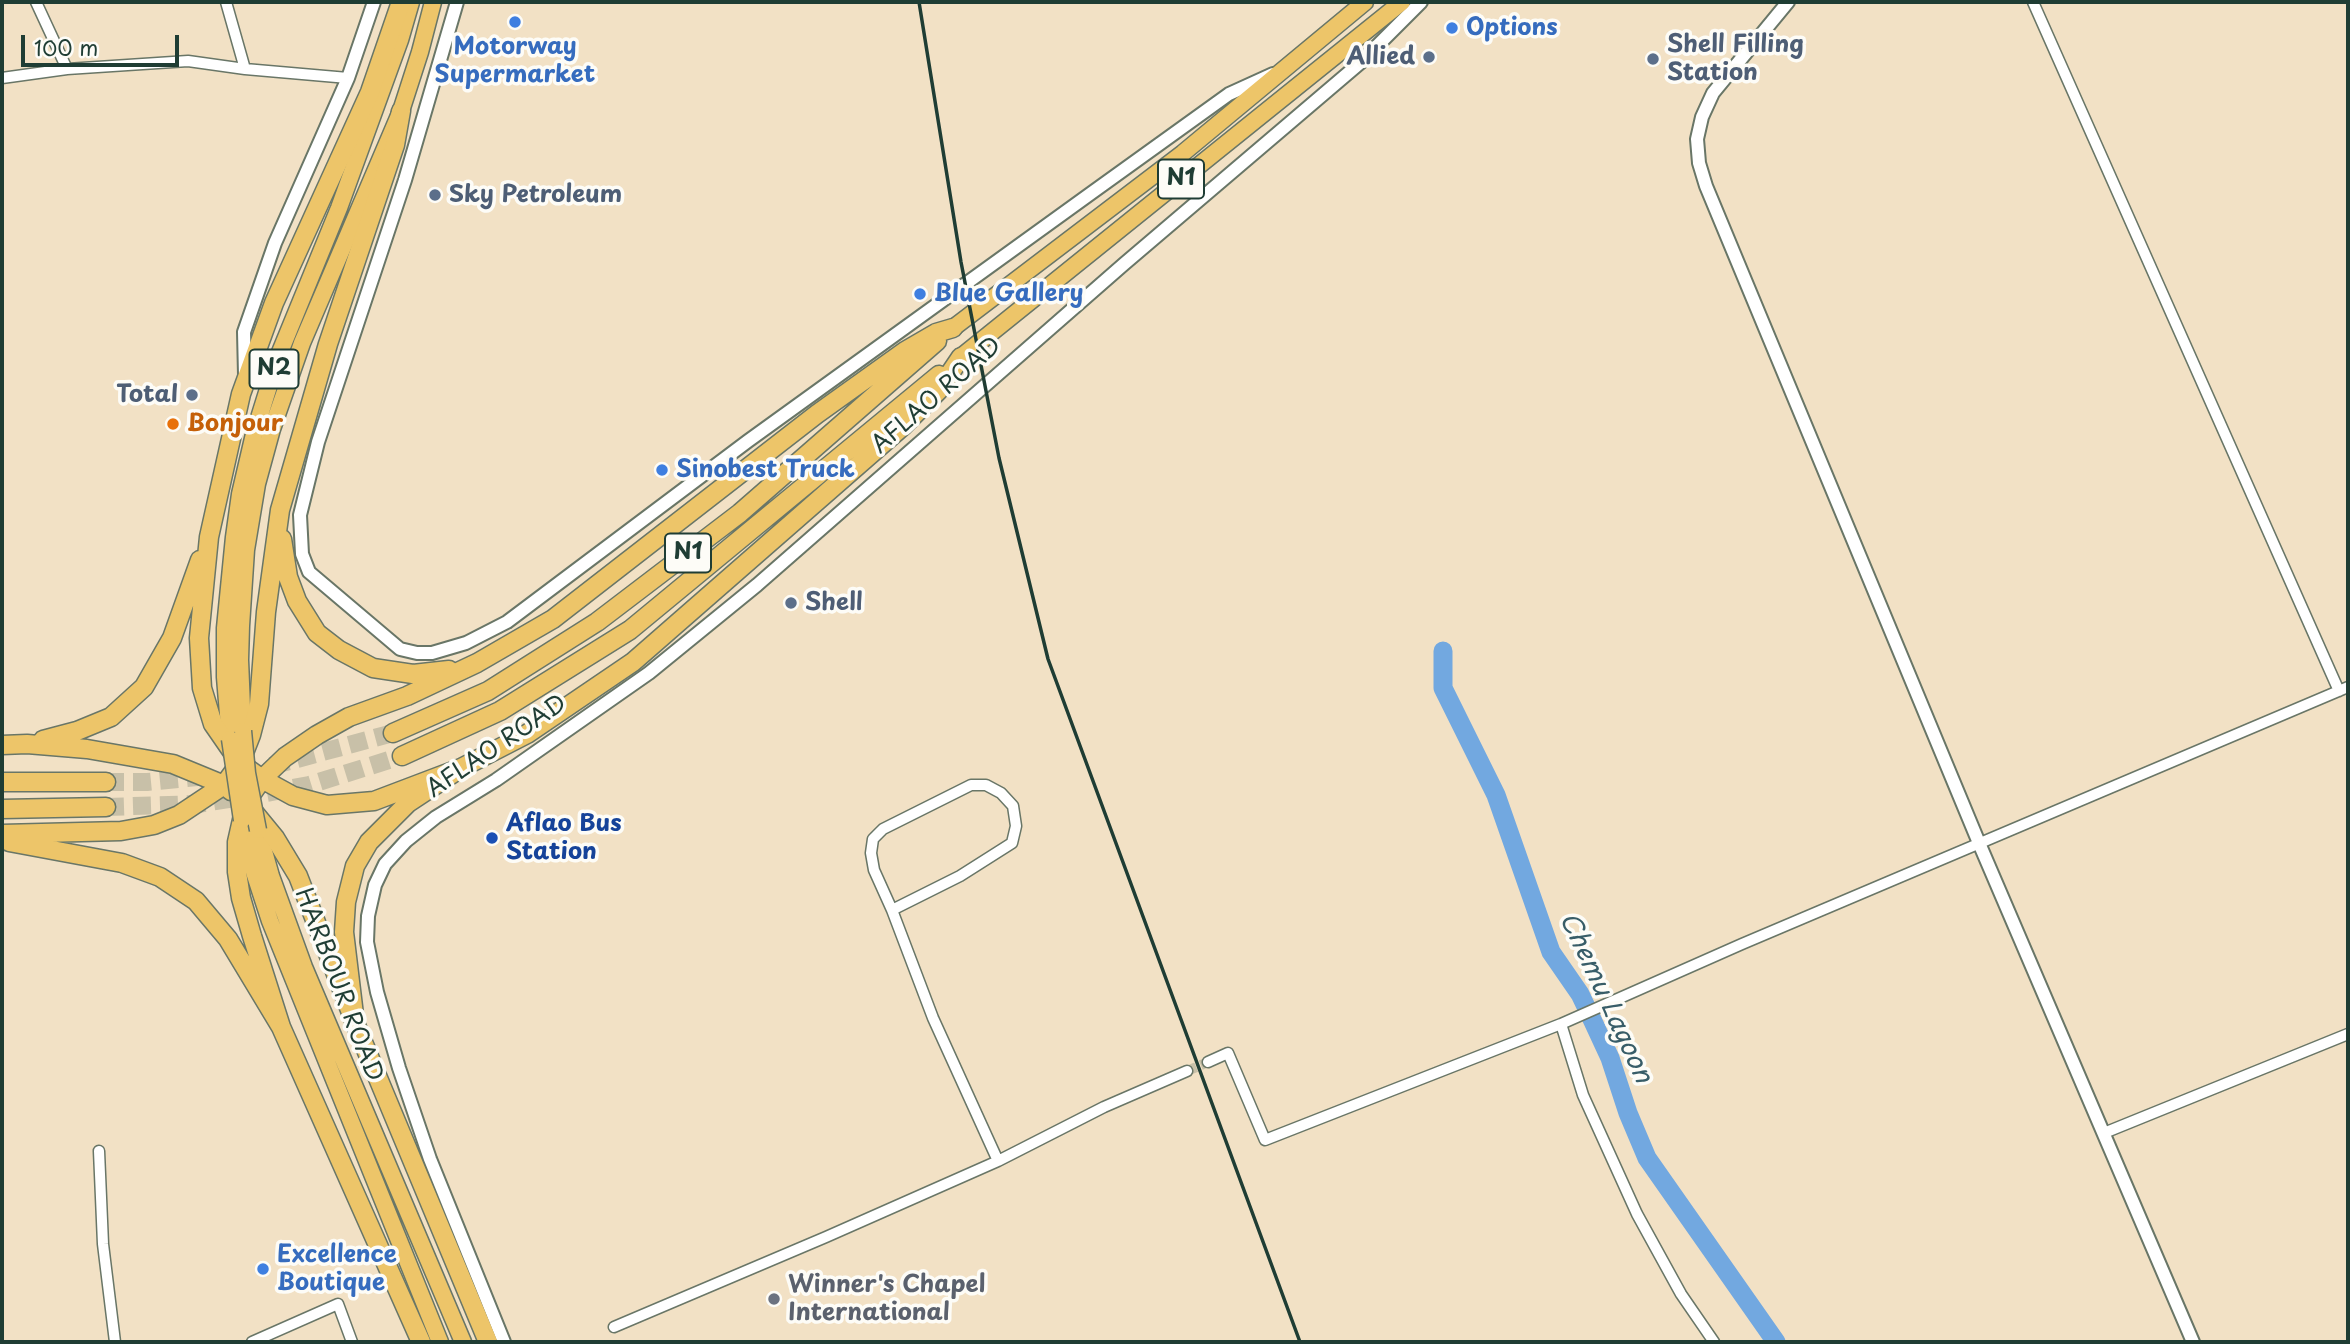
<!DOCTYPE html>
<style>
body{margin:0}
#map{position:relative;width:2350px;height:1344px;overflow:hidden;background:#f2e1c5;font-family:"Playpen Sans",sans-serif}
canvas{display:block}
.frame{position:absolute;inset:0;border:4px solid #1f3d34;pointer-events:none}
.scale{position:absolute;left:21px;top:35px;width:158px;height:32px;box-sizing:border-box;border:4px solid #1f3d34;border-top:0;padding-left:9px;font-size:21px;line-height:24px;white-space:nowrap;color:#1f3d34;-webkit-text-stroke:5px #fdfcf7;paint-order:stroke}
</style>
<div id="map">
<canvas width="2350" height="1344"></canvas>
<div class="frame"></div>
<div class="scale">100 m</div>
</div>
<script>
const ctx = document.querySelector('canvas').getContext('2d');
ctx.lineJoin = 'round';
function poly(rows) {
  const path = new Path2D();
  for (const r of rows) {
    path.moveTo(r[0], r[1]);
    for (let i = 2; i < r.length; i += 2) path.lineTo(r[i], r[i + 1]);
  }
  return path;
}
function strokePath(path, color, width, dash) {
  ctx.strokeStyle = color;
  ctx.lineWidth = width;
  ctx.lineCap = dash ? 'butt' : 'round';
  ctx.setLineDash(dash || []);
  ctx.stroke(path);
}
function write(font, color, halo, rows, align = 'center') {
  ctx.font = font + ' "Playpen Sans",sans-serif';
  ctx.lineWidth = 7;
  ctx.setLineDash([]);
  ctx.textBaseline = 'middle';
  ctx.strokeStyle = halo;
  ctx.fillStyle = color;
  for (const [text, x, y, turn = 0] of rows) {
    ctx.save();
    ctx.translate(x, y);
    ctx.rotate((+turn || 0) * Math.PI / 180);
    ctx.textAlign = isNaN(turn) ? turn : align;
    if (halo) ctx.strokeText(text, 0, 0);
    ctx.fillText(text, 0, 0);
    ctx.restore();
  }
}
const river = poly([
 [1443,651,1443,688,1496,795,1551,952,1580,994,1590,1015,1610,1058,1628,1113,1647,1158,1776,1342]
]);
const minorTunnel = poly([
 [1187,1071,1208,1062]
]);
const motorwayTunnel = poly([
 [271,766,393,733],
 [106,782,147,782,209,776],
 [106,807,198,804,266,793,309,785,402,756]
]);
const minor = poly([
 [36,2,67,69],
 [226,2,245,69],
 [2033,2,2339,691],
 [2,78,67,69,188,61,245,69,348,78],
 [892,910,960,876,1012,843,1016,826,1013,806,1001,793,986,785,971,785,883,829,873,839,871,853,874,870,892,910,933,1018,998,1161],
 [1561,1024,1583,1095,1637,1214,1681,1294,1714,1342],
 [1208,1062,1228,1053,1265,1140,1561,1024,1742,944,2348,687],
 [2104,1133,2348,1034],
 [99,1151,103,1244,115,1342],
 [614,1327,826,1237,998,1161,1104,1107,1187,1071],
 [252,1342,338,1304,352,1342]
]);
const tertiary = poly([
 [457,2,405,180,318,442,300,515,302,554,309,572,400,649,417,653,432,653,466,643,507,622,748,441,1090,194,1229,94,1273,74],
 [1788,2,1713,93,1702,117,1697,139,1699,163,1706,186,1979,843,2193,1342],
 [245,375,244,332,275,243,348,78,374,2],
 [504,1342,430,1159,399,1068,377,992,367,942,368,916,375,885,385,864,406,841,436,817,496,780,649,673,757,585,1124,264,1360,63,1421,2]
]);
const trunk = poly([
 [953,328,1183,153,1365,2],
 [961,357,1402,2],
 [243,731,240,660,241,626,246,550,257,484,272,429,302,343,401,111,420,52,433,2],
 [230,739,225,677,225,628,234,537,240,494,254,434,278,357,339,208,400,40,411,2],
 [242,820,254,872,270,921,440,1342],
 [258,830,271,876,304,967,463,1342]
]);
const motorway = poly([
 [401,2,370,92,274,303,241,394,209,537,199,638,202,688,213,724,240,763,262,779,293,796,327,805,374,801,461,768],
 [282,539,288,577,297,601,317,633,339,650,373,668,413,674,449,670],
 [393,733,488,691,597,622,740,513,937,341],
 [43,740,77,731,111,717,144,687,172,638,200,560],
 [2,745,27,744,87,749,173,764,224,785,231,791],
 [402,756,500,711,630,630,939,375],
 [2,782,106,782],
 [2,809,106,807],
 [252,810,275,838,298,876,355,1023,488,1342],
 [2,834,121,831,154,825,179,815,224,785,240,763,251,735,259,704,266,612,280,510,328,344,395,145,401,111],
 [9,842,122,863,160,877,196,901,228,939,281,1027,421,1342],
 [355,1023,344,932,346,902,355,866,369,842,408,803,461,768,527,734,633,662,903,426,938,391,961,357],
 [281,1027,252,936,241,898,237,872,237,842,246,802,262,779,285,757,317,735,349,717,407,696,477,663,553,619,817,414,905,351,936,333,953,328]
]);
const rail = poly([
 [919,2,961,262,999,458,1048,659,1300,1342]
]);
const trunkBridge = poly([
 [243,731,247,773,258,830],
 [230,739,242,820]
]);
const markers = [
 [515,22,7,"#3f7fe0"],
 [1452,28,7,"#3f7fe0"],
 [1429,57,7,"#5c6f8a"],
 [1653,59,7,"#5c6f8a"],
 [435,195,7,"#5c6f8a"],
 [920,294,7,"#3f7fe0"],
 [192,395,7,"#5c6f8a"],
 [173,424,7,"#e8710a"],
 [662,470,7,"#3f7fe0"],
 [791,603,7,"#5c6f8a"],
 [492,838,7,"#1a4fb4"],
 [263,1269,7,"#3f7fe0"],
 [774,1299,7,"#6b7280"]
];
const shields = [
 [1181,179,46],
 [274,369,49],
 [688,553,46]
];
const shieldNames = [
 ["N1",1181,179],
 ["N2",274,369],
 ["N1",688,553]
];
const shopNames = [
 ["Options",1466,28],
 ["Motorway",515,47,"center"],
 ["Supermarket",515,75,"center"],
 ["Blue Gallery",934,294],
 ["Sinobest Truck",676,470],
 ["Excellence",277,1255],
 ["Boutique",277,1283]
];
const serviceNames = [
 ["Shell Filling",1667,45],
 ["Station",1667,73],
 ["Allied",1415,57,"right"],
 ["Sky Petroleum",449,195],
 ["Total",178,395,"right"],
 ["Shell",805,603]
];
const streetNames = [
 ["AFLAO ROAD",937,396,-41],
 ["AFLAO ROAD",497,747,-34],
 ["HARBOUR ROAD",338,985,69]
];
const foodNames = [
 ["Bonjour",187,424]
];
const transitNames = [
 ["Aflao Bus",506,824],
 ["Station",506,852]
];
const worshipNames = [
 ["Winner's Chapel",788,1285],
 ["International",788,1313]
];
const waterNames = [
 ["Chemu Lagoon",1605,998,65]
];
strokePath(river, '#72a8e0', 19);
strokePath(minorTunnel, '#c8c0a8', 10, [10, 5]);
strokePath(motorwayTunnel, '#c8c0a8', 18, [18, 9]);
strokePath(minor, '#697667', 13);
strokePath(tertiary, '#697667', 16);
strokePath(trunk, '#697667', 19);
strokePath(motorway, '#697667', 21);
strokePath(minor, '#fff', 10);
strokePath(tertiary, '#fff', 12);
strokePath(trunk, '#edc569', 16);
strokePath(motorway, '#edc569', 18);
strokePath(rail, '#1f3d34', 3.5);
strokePath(trunkBridge, '#697667', 19, []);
strokePath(trunkBridge, '#edc569', 16);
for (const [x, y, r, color] of markers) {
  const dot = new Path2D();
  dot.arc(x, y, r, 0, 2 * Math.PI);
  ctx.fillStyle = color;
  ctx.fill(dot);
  strokePath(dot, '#fdfcf7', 2.5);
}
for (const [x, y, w] of shields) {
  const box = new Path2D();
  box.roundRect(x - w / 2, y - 19.5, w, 39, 5);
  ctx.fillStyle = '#fdfcf7';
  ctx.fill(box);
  strokePath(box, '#1f3d34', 2);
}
write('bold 23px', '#1f3d34', null, shieldNames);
write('bold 24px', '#366cbe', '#fdfcf7', shopNames, 'left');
write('bold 24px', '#4e5e75', '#fdfcf7', serviceNames, 'left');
write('24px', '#1f3d34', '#fdfcf7', streetNames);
write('bold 24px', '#c56008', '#fdfcf7', foodNames, 'left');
write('bold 24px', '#164399', '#fdfcf7', transitNames, 'left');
write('bold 24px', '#5b616d', '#fdfcf7', worshipNames, 'left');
write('italic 26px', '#385d68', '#fdfcf7', waterNames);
</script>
